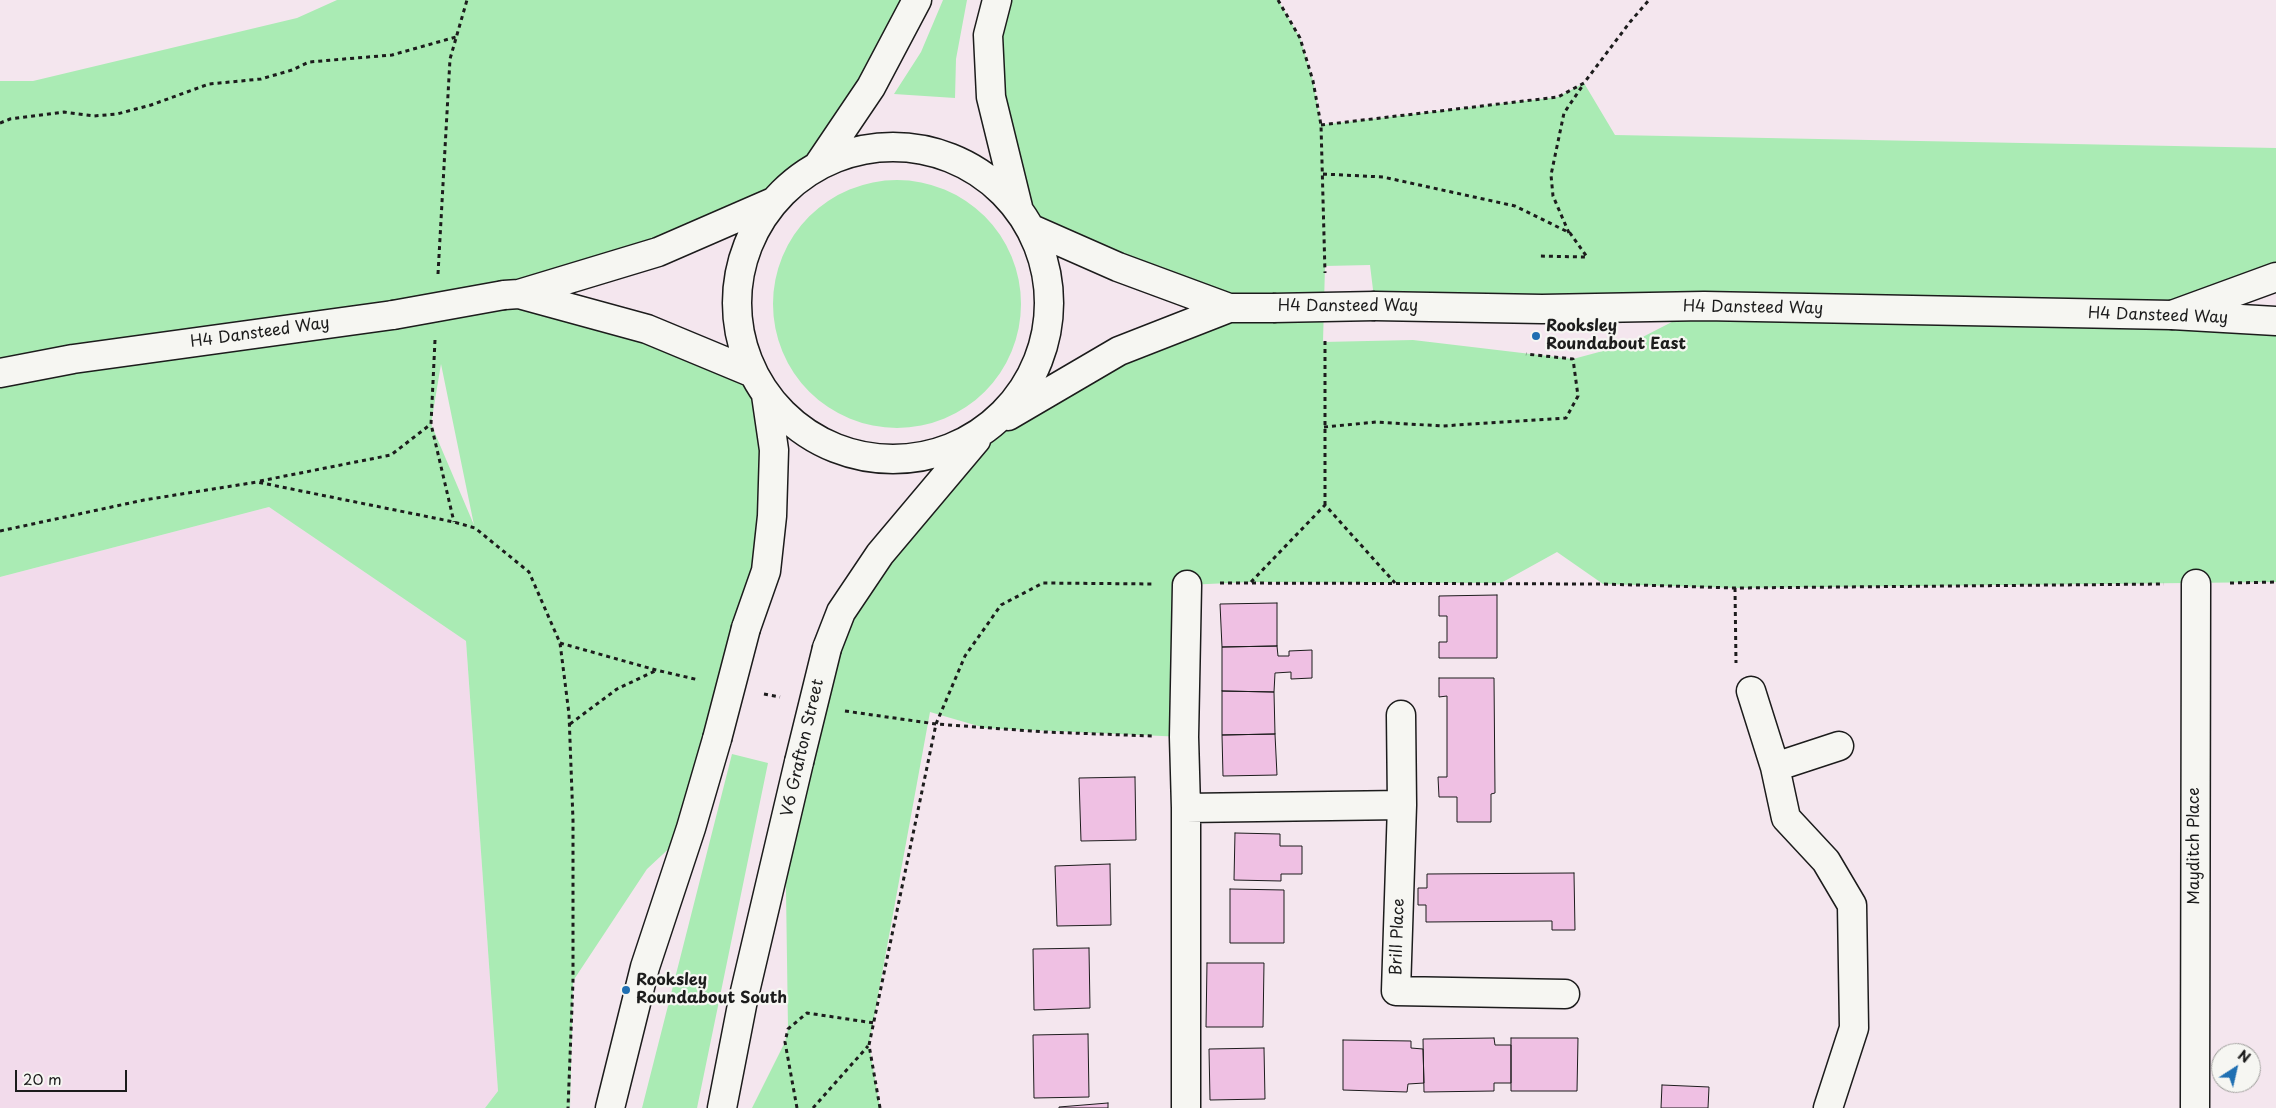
<!DOCTYPE html>
<style>
body{margin:0}
#map{position:relative;width:2276px;height:1108px;overflow:hidden;background:#f4e6ee;font-family:"Playpen Sans",sans-serif}
canvas{display:block}
.north{position:absolute;left:2211px;top:1043px;width:50px;height:50px;box-sizing:border-box;background:#f6f6f2;border:1px solid #9f9f9c;border-radius:50%;rotate:35deg;font-size:14px;font-weight:700;line-height:20px;text-align:center;color:#1c1c1c}
.north::after{content:'';display:block;margin:auto;width:18px;height:22px;background:#1f6fb2;clip-path:polygon(50% 0,100% 100%,50% 72%,0 100%)}
.scale{position:absolute;left:15px;top:1070px;width:112px;height:22px;box-sizing:border-box;border:2px solid #1c1c1c;border-top:0;padding-left:6px;font-size:15px;line-height:18px;white-space:nowrap;color:#1c1c1c;-webkit-text-stroke:4px #f6f6f2;paint-order:stroke}
</style>
<div id="map">
<canvas width="2276" height="1108"></canvas>
<div class="north">N</div>
<div class="scale">20 m</div>
</div>
<script>
const ctx = document.querySelector('canvas').getContext('2d');
ctx.lineJoin = 'round';
function paint(path, color) {
  ctx.fillStyle = color;
  ctx.fill(path, 'evenodd');
}
function poly(rows) {
  const path = new Path2D();
  for (const r of rows) {
    if (r.length === 3) {
      path.moveTo(r[0] + r[2], r[1]);
      path.arc(r[0], r[1], r[2], 0, 2 * Math.PI);
      continue;
    }
    path.moveTo(r[0], r[1]);
    for (let i = 2; i < r.length; i += 2) path.lineTo(r[i], r[i + 1]);
  }
  return path;
}
function strokePath(path, color, width, dash) {
  ctx.strokeStyle = color;
  ctx.lineWidth = width;
  ctx.lineCap = dash ? 'butt' : 'round';
  ctx.setLineDash(dash || []);
  ctx.stroke(path);
}
function write(font, color, halo, rows, align = 'center') {
  ctx.font = font + ' "Playpen Sans",sans-serif';
  ctx.lineWidth = 4.5;
  ctx.setLineDash([]);
  ctx.textBaseline = 'middle';
  ctx.strokeStyle = halo;
  ctx.fillStyle = color;
  for (const [text, x, y, turn = 0] of rows) {
    ctx.save();
    ctx.translate(x, y);
    ctx.rotate((+turn || 0) * Math.PI / 180);
    ctx.textAlign = isNaN(turn) ? turn : align;
    if (halo) ctx.strokeText(text, 0, 0);
    ctx.fillText(text, 0, 0);
    ctx.restore();
  }
}
const built = poly([
 [269,507,466,641,498,1091,485,1108,0,1108,0,577]
]);
const green = poly([
 [337,0,917,0,819,164,793,183,773,202,520,293,753,373,766,395,772,516,691,828,647,869,573,981,570,1108,485,1108,498,1091,466,641,269,507,0,577,0,81,33,81,297,18],
 [441,364,474,525,431,424],
 [943,0,967,0,956,59,955,98,894,94,921,52],
 [998,0,1278,0,1300,38,1313,81,1321,125,1558,97,1584,83,1615,135,2276,148,2276,277,2173,314,2276,321,2276,582,1735,588,1603,584,1557,552,1501,583,1250,582,1187,585,1184,737,985,728,930,712,869,1045,880,1108,752,1108,785,1042,788,1029,785,821,827,648,982,433,1000,420,1229,308,1034,230,1019,209,991,97],
 [1370,265,1375,306,1703,306,1629,344,1573,359,1413,340,1323,342,1325,266],
 [897,304,124],
 [732,754,768,763,697,1108,642,1108]
]);
const building = poly([
 [1497,595,1497,658,1439,658,1439,642,1447,642,1447,616,1439,616,1439,596,1497,595],
 [1277,603,1277,646,1222,647,1220,604,1277,603],
 [1277,646,1278,656,1289,656,1289,651,1312,650,1312,678,1291,679,1291,672,1275,673,1274,692,1222,691,1222,647,1277,646],
 [1439,678,1494,678,1495,793,1491,794,1491,822,1457,822,1457,797,1439,797,1438,777,1447,777,1447,696,1439,697,1439,678],
 [1222,691,1274,692,1275,734,1222,735,1222,691],
 [1275,734,1277,775,1223,776,1222,735,1275,734],
 [1135,777,1136,840,1081,841,1079,778,1135,777],
 [1235,833,1280,834,1280,846,1302,846,1302,874,1281,874,1281,881,1234,880,1235,833],
 [1110,864,1111,925,1057,926,1055,866,1110,864],
 [1574,873,1575,930,1552,930,1552,921,1426,922,1426,905,1418,905,1418,888,1427,888,1427,874,1574,873],
 [1230,889,1284,890,1284,943,1230,943,1230,889],
 [1089,948,1090,1008,1034,1010,1033,949,1089,948],
 [1207,963,1264,963,1263,1027,1206,1027,1207,963],
 [1088,1034,1089,1097,1034,1098,1033,1035,1088,1034],
 [1494,1038,1495,1045,1511,1045,1511,1083,1494,1083,1494,1091,1424,1092,1423,1039,1494,1038],
 [1511,1038,1578,1038,1577,1091,1511,1091,1511,1038],
 [1343,1040,1411,1041,1411,1048,1423,1049,1424,1083,1408,1084,1407,1092,1343,1090,1343,1040],
 [1264,1048,1265,1099,1210,1100,1209,1049,1264,1048],
 [1662,1085,1709,1087,1708,1108,1661,1108,1662,1085],
 [1108,1103,1108,1108,1059,1108,1059,1107,1108,1103]
]);
const path = poly([
 [1278,0,1300,38,1313,81,1321,125,1325,273],
 [0,123,10,119,64,112,94,116,117,114,151,105,209,84,261,79,292,70,309,62,392,55,456,37],
 [1321,125,1558,97,1584,83,1630,22,1649,0],
 [1323,174,1383,177,1515,206,1570,233,1587,257,1537,256],
 [1569,233,1553,196,1551,175,1564,113,1583,85],
 [438,274,450,59,467,0],
 [435,340,431,424,454,522],
 [1324,427,1377,422,1442,426,1566,418,1578,396,1573,359,1526,354],
 [260,481,391,455,431,424],
 [1325,505,1325,339],
 [0,531,144,500,257,482,454,522,475,528,529,572,560,643,569,714,573,820,573,981,568,1108],
 [1251,582,1325,505,1395,583],
 [1220,583,1603,584,1735,588,2164,584],
 [2230,583,2276,582],
 [1735,588,1736,663],
 [560,643,656,670,699,680],
 [764,694,780,697],
 [845,711,936,724,1045,732,1152,736],
 [570,724,617,689,655,671],
 [797,1108,785,1042,788,1029,807,1013,874,1023],
 [813,1108,868,1046],
 [880,1108,869,1045,936,724,965,656,1001,605,1043,583,1154,584]
]);
const minor = poly([
 [2172,315,2276,277],
 [1751,691,1775,767,1786,818,1826,861,1852,905,1854,1028,1828,1108],
 [1775,767,1839,746],
 [1402,805,1396,991,1565,994],
 [1186,808,1402,805,1401,715],
 [1186,1108,1186,808,1184,737,1187,585],
 [2195,1108,2196,584]
]);
const tertiary = poly([
 [997,0,988,35,991,97,1018,207],
 [893,303,156],
 [819,164,871,87,917,0],
 [1034,230,1118,267,1229,308],
 [519,294,647,329,753,373],
 [504,295,519,294,658,252,773,202],
 [1375,306,1542,309,1704,306,2172,315,2276,321],
 [0,373,73,359,393,315],
 [1008,416,1119,351,1229,308,1273,308],
 [746,628,766,571,772,516,774,450,766,395],
 [827,648,841,612,880,554,976,440],
 [610,1108,645,967,691,828,717,739],
 [722,1108,743,1000,799,762]
]);
const tertiaryBridge = poly([
 [1273,308,1375,306],
 [393,315,504,295],
 [717,739,746,628],
 [799,762,827,648]
]);
const markers = [
 [1536,336,5,"#1f6fb2"],
 [626,990,5,"#1f6fb2"]
];
const streetNames = [
 ["H4 Dansteed Way",1348,307],
 ["H4 Dansteed Way",1753,308,1],
 ["H4 Dansteed Way",2158,316,2],
 ["H4 Dansteed Way",260,333,-8],
 ["V6 Grafton Street",803,748,-77],
 ["Mayditch Place",2195,846,-90],
 ["Brill Place",1398,937,-88]
];
const poiNames = [
 ["Rooksley",1546,327],
 ["Roundabout East",1546,345],
 ["Rooksley",636,981],
 ["Roundabout South",636,999]
];
paint(built, '#f2dbeb');
paint(green, '#aaebb4');
paint(building, '#efc0e3');
strokePath(building, '#1c1c1c', 1);
strokePath(minor, '#1c1c1c', 31);
strokePath(tertiary, '#1c1c1c', 31);
strokePath(path, '#1c1c1c', 3, [4, 4]);
strokePath(minor, '#f6f6f2', 28);
strokePath(tertiary, '#f6f6f2', 28);
strokePath(tertiaryBridge, '#1c1c1c', 31, []);
strokePath(tertiaryBridge, '#f6f6f2', 28);
for (const [x, y, r, color] of markers) {
  const dot = new Path2D();
  dot.arc(x, y, r, 0, 2 * Math.PI);
  ctx.fillStyle = color;
  ctx.fill(dot);
  strokePath(dot, '#f6f6f2', 2);
}
write('16px', '#1c1c1c', '#f6f6f2', streetNames);
write('bold 16px', '#1c1c1c', '#f6f6f2', poiNames, 'left');
</script>
